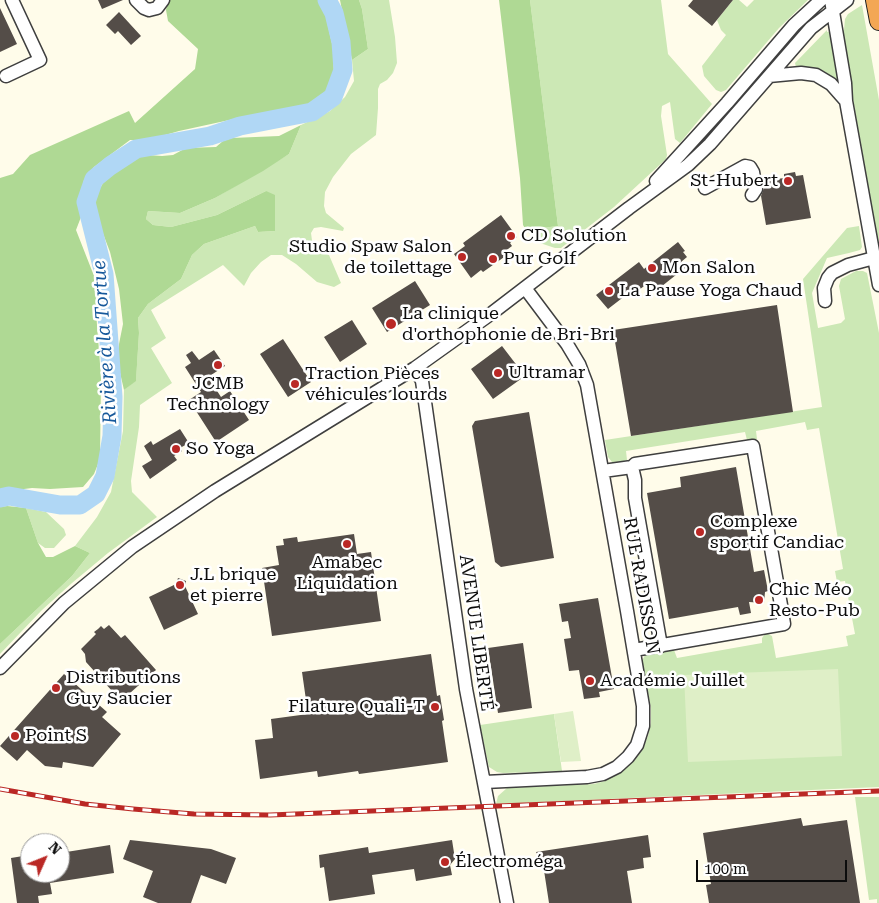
<!DOCTYPE html>
<meta charset="utf-8">
<style>
body{margin:0}
#map{position:relative;width:879px;height:903px;overflow:hidden;background:#fffcea;font-family:"Roboto Serif",serif}
canvas{display:block}
.north{position:absolute;left:20px;top:833px;width:50px;height:50px;box-sizing:border-box;background:#fff;border:1px solid #9e9e9e;border-radius:50%;rotate:46deg;font-size:14px;font-weight:700;line-height:20px;text-align:center;color:#0c0c0c}
.north::after{content:'';display:block;margin:auto;width:18px;height:22px;background:#ba2825;clip-path:polygon(50% 0,100% 100%,50% 72%,0 100%)}
.scale{position:absolute;left:696px;top:860px;width:151px;height:22px;box-sizing:border-box;border:2px solid #0c0c0c;border-top:0;padding-left:6px;font-size:15px;line-height:18px;white-space:nowrap;color:#0c0c0c;-webkit-text-stroke:4px #fff;paint-order:stroke}
</style>
<div id="map">
<canvas width="879" height="903"></canvas>
<div class="north">N</div>
<div class="scale">100 m</div>
</div>
<script>
const ctx = document.querySelector('canvas').getContext('2d');
ctx.lineJoin = 'round';
function paint(path, color) {
  ctx.fillStyle = color;
  ctx.fill(path, 'evenodd');
}
function poly(rows) {
  const path = new Path2D();
  for (const r of rows) {
    path.moveTo(r[0], r[1]);
    for (let i = 2; i < r.length; i += 2) path.lineTo(r[i], r[i + 1]);
  }
  return path;
}
function strokePath(path, color, width, dash) {
  ctx.strokeStyle = color;
  ctx.lineWidth = width;
  ctx.lineCap = dash ? 'butt' : 'round';
  ctx.setLineDash(dash || []);
  ctx.stroke(path);
}
function write(font, color, halo, rows, align = 'center') {
  ctx.font = font + ' "Roboto Serif",serif';
  ctx.lineWidth = 5;
  ctx.setLineDash([]);
  ctx.textBaseline = 'middle';
  ctx.strokeStyle = halo;
  ctx.fillStyle = color;
  for (const [text, x, y, turn = 0] of rows) {
    ctx.save();
    ctx.translate(x, y);
    ctx.rotate((+turn || 0) * Math.PI / 180);
    ctx.textAlign = isNaN(turn) ? turn : align;
    if (halo) ctx.strokeText(text, 0, 0);
    ctx.fillText(text, 0, 0);
    ctx.restore();
  }
}
const green = poly([
 [359,0,389,0,395,37,397,63,393,73,387,80,380,84,378,89,378,108,376,135,351,154,333,177,325,192,324,206,326,213,344,228,343,231,321,227,314,228,311,233,313,248,329,255,341,283,334,287,317,282,296,264,282,255,271,255,261,262,251,273,244,286,223,265,151,310,166,338,151,348,172,383,140,405,139,427,131,481,132,492,157,517,108,553,72,583,42,610,0,654,0,644,72,576,90,553,75,546,97,517,111,492,123,431,124,390,136,380,139,333,138,318,148,304,181,279,192,255,204,244,255,226,258,232,275,231,275,218,266,191,217,215,171,227,153,225,146,219,148,211,180,213,215,198,289,154,301,125,330,111,345,97,354,81,352,60,368,49,362,9],
 [530,0,661,0,668,54,712,104,680,143,675,139,670,102,662,106,661,116,667,155,666,159,614,207,561,248,555,248,537,242,526,230,558,226],
 [733,0,739,0,747,7,754,0,808,0,779,28,726,90,721,92,716,90,704,76,702,66,726,35,721,30,717,20],
 [862,5,879,100,879,247,841,31,844,30,845,19,848,14],
 [827,30,827,32,832,31,839,84,823,71,815,68,796,67,795,63],
 [859,226,862,247,860,250,849,253,827,258,812,293,818,328,841,323,845,319,839,286,841,279,856,271,863,271,867,273,879,333,879,787,496,804,498,796,507,788,594,784,605,781,614,776,635,760,643,749,648,736,651,723,651,708,642,661,645,655,674,650,677,658,762,643,762,638,766,633,772,636,776,658,848,646,846,636,855,634,845,581,837,582,835,571,843,569,819,428,807,430,805,422,756,431,757,439,747,440,745,432,626,451,627,460,616,463,612,462,608,457,605,440,822,407,803,279,847,228],
 [26,508,46,512,64,529,66,535,54,548,45,548,38,543],
 [554,714,562,771,503,773,497,772,489,767,480,725],
 [855,797,879,797,879,903,877,903,877,899,869,900]
]);
const forest = poly([
 [168,0,319,0,325,13,333,48,334,76,328,92,315,105,234,119,179,131,148,140,130,140,94,167,84,180,81,196,81,217,76,230,96,281,96,312,101,377,100,459,94,474,83,487,50,489,32,488,0,492,0,178,13,174,30,155,129,111,135,123,195,69,198,49,168,21,166,10],
 [340,0,359,0,362,9,368,49,352,60],
 [499,0,530,0,558,226,526,230,523,225,520,178],
 [301,125,289,154,263,171,215,198,180,213,148,211,146,219,153,225,171,227,217,215,266,191,275,195,275,231,258,232,255,226,204,244,192,255,181,279,148,304,138,318,139,333,136,381,124,390,118,364,119,344,123,324,119,289,110,252,94,210,97,193,105,180,117,168,132,157,147,155,162,156,173,155,186,148,216,147,223,141,232,138,279,136],
 [7,506,26,508,38,543,46,557,53,557,75,546,90,553,72,576,0,644,0,507]
]);
const pitch = poly([
 [838,669,842,756,688,762,684,675],
 [573,711,581,761,561,762,554,714]
]);
const river = poly([
 [0,498,9,496,60,505,80,505,96,494,105,476,112,436,113,397,104,274,86,202,94,179,110,166,136,149,210,136,240,126,312,112,333,97,343,70,341,42,334,13,327,0]
]);
const building = poly([
 [98,0,123,0,102,9],
 [693,0,733,0,712,26,688,6],
 [0,8,17,44,0,52],
 [119,12,141,36,131,45,118,31,115,34,106,25],
 [795,172,796,176,803,175,811,218,766,225,761,196,764,188,763,181,784,178,784,174],
 [501,215,517,237,510,243,512,246,504,252,507,255,483,272,481,270,471,278,454,254,465,246,463,243],
 [678,242,685,251,683,252,687,257,681,262,686,267,657,290,651,281,632,295,630,292,608,309,596,295,639,262,644,269],
 [415,281,430,305,387,332,372,308],
 [777,305,793,412,631,436,613,330],
 [352,320,367,344,340,362,324,337],
 [283,339,311,382,288,397,260,354],
 [502,346,525,376,493,399,471,369],
 [214,350,225,366,208,377,221,397,230,391,249,420,216,442,189,400,201,392,185,367,191,363,186,355,192,351,199,360],
 [529,412,554,558,501,567,495,562,472,426,475,421],
 [180,429,189,443,180,448,182,451,174,456,177,460,150,479,142,466,152,460,144,446,151,441,153,445],
 [736,467,754,572,764,570,768,591,765,592,764,603,749,602,751,613,740,615,738,607,669,619,647,493,681,487,680,477],
 [354,534,357,554,371,552,381,621,272,636,262,568,279,565,276,546,284,545,283,539,297,537,298,542],
 [178,578,186,581,185,586,198,614,164,630,149,597,176,584],
 [598,598,614,689,599,692,600,697,584,699,579,670,569,671,564,639,571,638,568,621,562,622,559,604],
 [109,625,121,638,125,635,156,670,121,701,86,662,85,654,81,649,96,634,94,632,98,629,101,626,104,629],
 [523,643,532,708,498,713,488,648],
 [431,654,437,696,440,695,444,720,442,721,448,762,359,774,358,771,318,777,317,771,260,779,255,740,273,738,271,719,308,714,302,672],
 [64,674,107,712,102,717,121,734,93,767,63,762,62,768,45,766,27,750,17,761,0,746],
 [801,818,803,826,847,820,860,903,709,903,706,885,711,884,703,833],
 [648,835,651,857,643,858,644,868,627,871,632,903,549,903,543,864,536,852],
 [130,840,211,849,236,858,226,884,201,875,191,903,158,903,143,897,153,871,123,859],
 [452,840,455,859,450,865,452,875,416,881,414,869,372,875,375,894,329,901,324,867,320,868,319,855,368,847,369,853],
 [110,845,114,873,50,883,52,894,38,896,39,903,17,903,11,858,29,855,30,873,60,873,60,853]
]);
const minor = poly([
 [136,0,144,8,149,10,157,8,163,0],
 [831,0,845,83,846,101,879,285],
 [6,76,40,60,12,0],
 [769,76,801,73,816,75,831,84,846,101],
 [656,181,727,103,794,25,821,0],
 [705,188,745,166,750,167,753,172,756,189,752,195],
 [825,301,824,288,828,278,832,273,848,265,874,258],
 [415,368,422,381,466,689,507,903],
 [632,467,635,480,635,498,661,646],
 [603,471,632,467,635,464,753,446,781,605,784,624,634,650],
 [0,668,64,603,132,547,215,491,415,368,492,313,629,208,688,165,710,144,811,28,847,0],
 [485,782,587,777,603,774,617,767,628,757,637,745,643,726,643,706,627,611,587,385,579,364,567,344,525,288]
]);
const highway = poly([
 [875,0,879,21]
]);
const rail = poly([
 [0,789,85,804,133,809,194,814,270,815,879,791]
]);
const markers = [
 [788,181,5,"#ba2825"],
 [511,236,5,"#ba2825"],
 [462,257,5,"#ba2825"],
 [493,259,5,"#ba2825"],
 [652,268,5,"#ba2825"],
 [609,291,5,"#ba2825"],
 [391,324,6,"#ba2825"],
 [218,365,5,"#ba2825"],
 [498,373,5,"#ba2825"],
 [295,384,5,"#ba2825"],
 [176,449,5,"#ba2825"],
 [700,532,5,"#ba2825"],
 [347,544,5,"#ba2825"],
 [180,585,5,"#ba2825"],
 [759,600,5,"#ba2825"],
 [590,681,5,"#ba2825"],
 [56,688,5,"#ba2825"],
 [435,707,5,"#ba2825"],
 [15,736,5,"#ba2825"],
 [445,862,5,"#ba2825"]
];
const poiNames = [
 ["St-Hubert",778,181,"right"],
 ["CD Solution",521,236],
 ["Studio Spaw Salon",452,247,"right"],
 ["de toilettage",452,268,"right"],
 ["Pur Golf",503,259],
 ["Mon Salon",662,268],
 ["La Pause Yoga Chaud",619,291],
 ["La clinique",402,314],
 ["d'orthophonie de Bri-Bri",402,335],
 ["Ultramar",508,373],
 ["Traction Pièces",305,374],
 ["véhicules lourds",305,395],
 ["JCMB",218,384,"center"],
 ["Technology",218,405,"center"],
 ["So Yoga",186,449],
 ["Complexe",710,522],
 ["sportif Candiac",710,543],
 ["Amabec",347,563,"center"],
 ["Liquidation",347,584,"center"],
 ["J.L brique",190,575],
 ["et pierre",190,596],
 ["Chic Méo",769,590],
 ["Resto-Pub",769,611],
 ["Distributions",66,678],
 ["Guy Saucier",66,699],
 ["Académie Juillet",600,681],
 ["Filature Quali-T",425,707,"right"],
 ["Point S",25,736],
 ["Électroméga",455,862]
];
const streetNames = [
 ["RUE RADISSON",641,586,80],
 ["AVENUE LIBERTÉ",476,633,82]
];
const waterNames = [
 ["Rivière à la Tortue",105,342,-94]
];
paint(green, '#cce8b5');
paint(forest, '#afd994');
paint(pitch, '#dfefc7');
strokePath(river, '#b0d7f5', 19);
paint(building, '#544d48');
strokePath(minor, '#3f3f3f', 15);
strokePath(highway, '#1d1d1d', 20);
strokePath(minor, '#fff', 12);
strokePath(highway, '#f3a754', 18);
strokePath(rail, '#ba2825', 5);
strokePath(rail, '#fff', 3, [9]);
for (const [x, y, r, color] of markers) {
  const dot = new Path2D();
  dot.arc(x, y, r, 0, 2 * Math.PI);
  ctx.fillStyle = color;
  ctx.fill(dot);
  strokePath(dot, '#fff', 2);
}
write('18px', '#0c0c0c', '#fff', poiNames, 'left');
write('18px', '#0c0c0c', '#fff', streetNames);
write('italic 19px', '#17599b', '#fff', waterNames);
</script>
